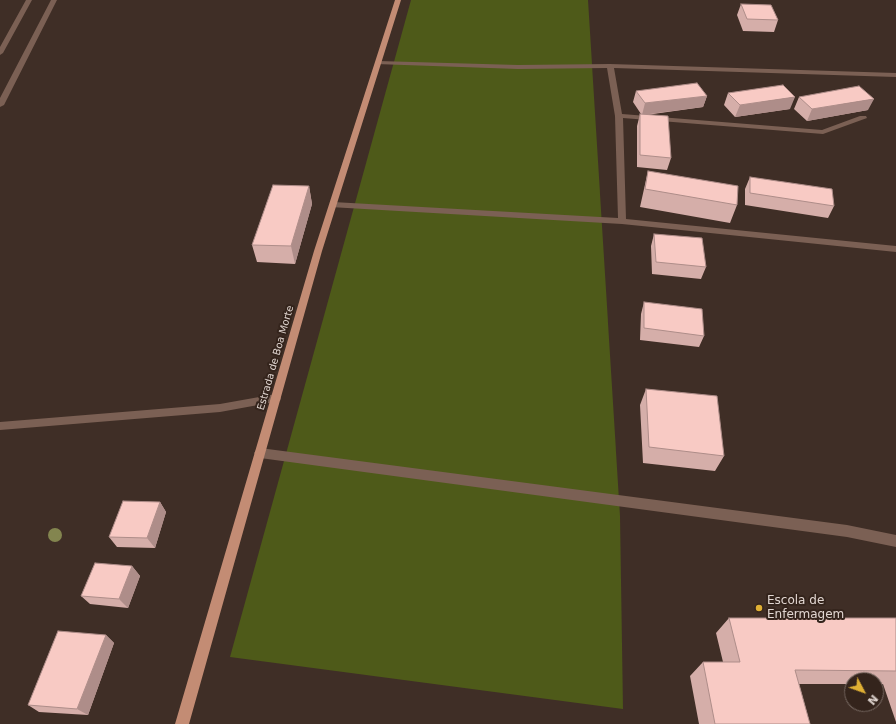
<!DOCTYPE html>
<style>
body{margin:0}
#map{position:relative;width:896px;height:724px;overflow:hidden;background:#3f2e26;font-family:"DejaVu Sans",sans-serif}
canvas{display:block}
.north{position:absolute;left:844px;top:672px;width:40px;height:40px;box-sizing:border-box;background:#34241c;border:1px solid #796b64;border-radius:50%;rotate:131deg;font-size:11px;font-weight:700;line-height:16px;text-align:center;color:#e1d6d1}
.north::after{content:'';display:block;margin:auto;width:14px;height:18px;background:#e0b034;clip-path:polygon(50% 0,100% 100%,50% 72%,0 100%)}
</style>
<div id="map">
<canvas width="896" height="724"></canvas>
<div class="north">N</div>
</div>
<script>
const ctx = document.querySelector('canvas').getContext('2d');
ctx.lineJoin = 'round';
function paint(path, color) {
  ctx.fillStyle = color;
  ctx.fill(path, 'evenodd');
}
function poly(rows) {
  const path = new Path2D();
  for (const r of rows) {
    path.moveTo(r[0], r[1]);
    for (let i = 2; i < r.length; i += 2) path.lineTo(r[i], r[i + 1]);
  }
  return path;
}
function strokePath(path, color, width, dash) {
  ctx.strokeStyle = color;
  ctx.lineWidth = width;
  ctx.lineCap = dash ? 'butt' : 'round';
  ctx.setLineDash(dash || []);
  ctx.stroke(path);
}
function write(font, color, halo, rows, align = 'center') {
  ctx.font = font + ' "DejaVu Sans",sans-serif';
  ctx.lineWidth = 4;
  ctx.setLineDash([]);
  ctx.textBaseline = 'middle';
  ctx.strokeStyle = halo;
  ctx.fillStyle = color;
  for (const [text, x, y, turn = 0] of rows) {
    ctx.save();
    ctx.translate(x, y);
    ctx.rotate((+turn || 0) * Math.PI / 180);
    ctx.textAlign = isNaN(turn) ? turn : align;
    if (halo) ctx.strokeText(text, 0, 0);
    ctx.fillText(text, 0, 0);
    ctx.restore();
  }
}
const green = poly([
 [411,0,588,0,620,516,623,709,230,657]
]);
const minor = poly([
 [26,0,32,0,3,53,0,55,0,47,26,0],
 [51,0,57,0,4,105,0,107,0,98,51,0],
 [378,61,518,65,610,64,896,73,896,77,614,68,622,114,822,130,860,116,866,116,867,118,823,134,623,118,626,219,896,246,896,252,622,224,330,207,329,205,333,202,618,218,615,116,607,68,518,69,376,64,376,62,378,61],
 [276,394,280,395,281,398,280,401,220,412,0,430,0,422,220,404,276,394],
 [260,448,847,525,896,535,896,547,847,537,260,458,256,456,254,453,256,450,260,448]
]);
const major = poly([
 [395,0,401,0,322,251,189,724,175,724,314,251,395,0]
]);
const trees = [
 [55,535]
];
const wall = poly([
 [741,4,778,20,774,32,743,31,737,15],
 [636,91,707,96,703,107,646,115,671,158,667,170,637,167,637,126,640,114,641,114,633,102],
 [728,93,790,109,735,117,724,105],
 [799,97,868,110,807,121,794,109],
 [648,171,737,205,730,223,640,207],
 [750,177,834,206,828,218,745,205,745,189],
 [309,186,312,204,295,264,257,262,252,245],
 [654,234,706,267,701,279,652,274,651,246],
 [644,302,704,336,699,347,640,340,641,314],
 [646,389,724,456,715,471,643,463,640,405],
 [160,502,166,512,155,548,117,547,109,537],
 [132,566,140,576,128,608,90,604,81,596],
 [729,618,896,618,896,722,883,684,876,684,876,680,852,680,852,684,799,684,810,724,699,724,690,676,703,662,723,662,716,633],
 [106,635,114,643,88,715,39,712,28,705]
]);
const shadedWall = poly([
 [707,96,703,107,642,115,645,103],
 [795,97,790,109,735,117,740,105],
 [874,99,868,110,807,121,812,109],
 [309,186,312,204,295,264,291,246],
 [160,502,166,512,155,548,147,538],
 [132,566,140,576,128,608,119,599],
 [106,635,114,643,88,715,77,709]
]);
const building = poly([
 [741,4,771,5,778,20,747,19,741,4],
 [697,83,707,96,645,103,636,91,697,83],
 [783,85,795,97,740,105,728,93,783,85],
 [859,86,874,99,812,109,799,97,859,86],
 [640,114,668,116,671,158,640,155,640,114],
 [648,171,738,186,737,205,645,189,648,171],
 [750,177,832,189,834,206,750,193,750,177],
 [273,185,309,186,291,246,252,245,273,185],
 [654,234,702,238,706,267,656,262,654,234],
 [644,302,702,309,704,336,644,328,644,302],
 [646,389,717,396,724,456,649,447,646,389],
 [123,501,160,502,147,538,109,537,123,501],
 [95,563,132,566,119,599,81,596,95,563],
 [729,618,896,618,896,671,795,670,810,724,715,724,703,662,740,662,729,618],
 [58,631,106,635,77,709,28,705,58,631]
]);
const markers = [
 [759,608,4,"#e0b034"]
];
const streetNames = [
 ["Estrada de Boa Morte",276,358,-74]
];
const nearPoinames = [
 ["Escola de",767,601],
 ["Enfermagem",767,615]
];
paint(green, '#4e5a19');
paint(minor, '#7b6054');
paint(major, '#c38c74');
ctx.fillStyle = '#83854f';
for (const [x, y] of trees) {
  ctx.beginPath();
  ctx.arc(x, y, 7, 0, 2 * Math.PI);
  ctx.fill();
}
paint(wall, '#d5aea9');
paint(shadedWall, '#ae8d89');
paint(building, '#f8cac4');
strokePath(building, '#ae8d89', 1);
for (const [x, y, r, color] of markers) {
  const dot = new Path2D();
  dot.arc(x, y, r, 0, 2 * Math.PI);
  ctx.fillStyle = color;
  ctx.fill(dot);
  strokePath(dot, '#34241c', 1.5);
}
write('10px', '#e1d6d1', '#34241c', streetNames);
write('12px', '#e1d6d1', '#34241c', nearPoinames, 'left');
</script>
